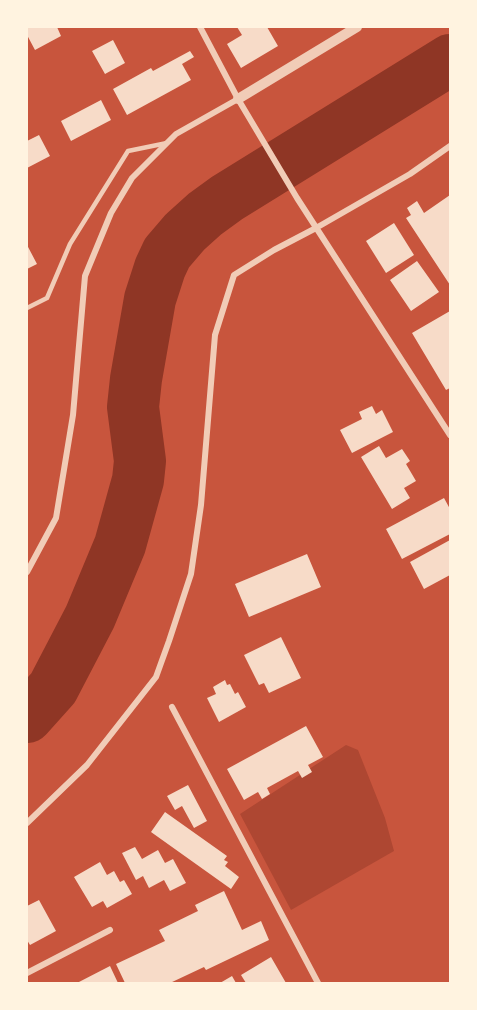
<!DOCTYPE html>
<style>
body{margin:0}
#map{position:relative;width:477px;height:1010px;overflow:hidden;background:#c8553d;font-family:"Libre Baskerville",serif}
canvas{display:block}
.frame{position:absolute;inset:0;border:28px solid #fff3e0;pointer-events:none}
</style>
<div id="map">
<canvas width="477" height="1010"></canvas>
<div class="frame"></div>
</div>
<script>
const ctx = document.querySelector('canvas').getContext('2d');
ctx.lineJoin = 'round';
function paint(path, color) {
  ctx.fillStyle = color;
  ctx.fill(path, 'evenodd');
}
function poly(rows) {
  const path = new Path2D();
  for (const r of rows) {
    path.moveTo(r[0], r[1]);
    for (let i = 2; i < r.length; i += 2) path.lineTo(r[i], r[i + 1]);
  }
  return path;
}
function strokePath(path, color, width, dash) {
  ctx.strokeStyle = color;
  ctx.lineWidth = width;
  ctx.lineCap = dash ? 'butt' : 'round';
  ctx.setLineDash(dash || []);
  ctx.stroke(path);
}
const green = poly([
 [346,745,358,750,385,818,394,851,291,910,240,814]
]);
const river = poly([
 [27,717,53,688,90,617,120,545,138,480,140,461,133,407,136,379,150,299,160,268,167,253,185,232,205,214,227,198,450,60]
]);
const building = poly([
 [29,27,57,27,61,36,35,50,27,35,27,28],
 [237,27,267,27,278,46,241,68,227,44,242,35],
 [113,40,125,63,105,74,92,51],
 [190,51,194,57,182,64,191,80,127,115,113,89,151,68,153,71],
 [101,100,111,120,71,141,61,121],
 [39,135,50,156,27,168,27,141],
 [450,195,450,285,406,218,411,215,407,208,417,201,424,213],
 [394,223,414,255,386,273,366,241],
 [27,245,37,264,27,269],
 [417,261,439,292,411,311,390,280],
 [450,311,450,388,446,390,412,333],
 [372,406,376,414,382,410,393,432,352,453,340,430,362,419,359,412],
 [379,446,386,458,402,449,410,461,406,464,416,481,404,488,410,498,392,509,361,457],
 [444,498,450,509,450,534,402,559,386,529],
 [450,540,450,575,424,589,410,562],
 [307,554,321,587,249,617,235,584],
 [281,637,301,678,269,693,264,683,259,685,244,655],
 [225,680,227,685,230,684,235,694,238,692,246,707,219,722,207,698,216,694,213,687],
 [306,726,323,757,308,765,312,772,302,778,298,771,267,788,270,794,262,799,258,792,244,800,227,769],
 [188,785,207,821,194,828,182,806,175,810,167,796],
 [165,812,227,856,224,860,228,862,225,866,239,877,231,889,151,832],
 [135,847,142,859,158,850,165,863,173,859,186,883,170,891,164,880,149,888,143,876,136,880,122,853],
 [100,862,107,875,114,871,120,882,124,880,132,894,107,908,103,901,92,907,74,877],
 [224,891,242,930,261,921,269,940,206,970,204,967,170,983,125,983,116,964,165,941,159,930,198,911,195,905],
 [39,900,56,931,30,945,27,940,27,906],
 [271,957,286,983,246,983,241,975],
 [110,966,118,983,77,983],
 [232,976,236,983,220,983]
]);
const service = poly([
 [27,308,47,298,70,244,128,151,167,143]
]);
const minor = poly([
 [200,27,238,99,297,198,450,435],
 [27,572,56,518,73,415,85,276,111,213,132,178,176,134,238,99],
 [172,707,318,983],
 [27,823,87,765,156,677,169,641,191,574,201,505,215,335,234,275,274,250,316,228,410,174,450,146],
 [27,973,110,930]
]);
const tertiary = poly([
 [238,99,357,27]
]);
paint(green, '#ae4732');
strokePath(river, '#8f3625', 52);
paint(building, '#f7dbc8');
strokePath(service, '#f1ccb7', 4.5);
strokePath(minor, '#f1ccb7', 6);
strokePath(tertiary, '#f1ccb7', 10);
</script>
